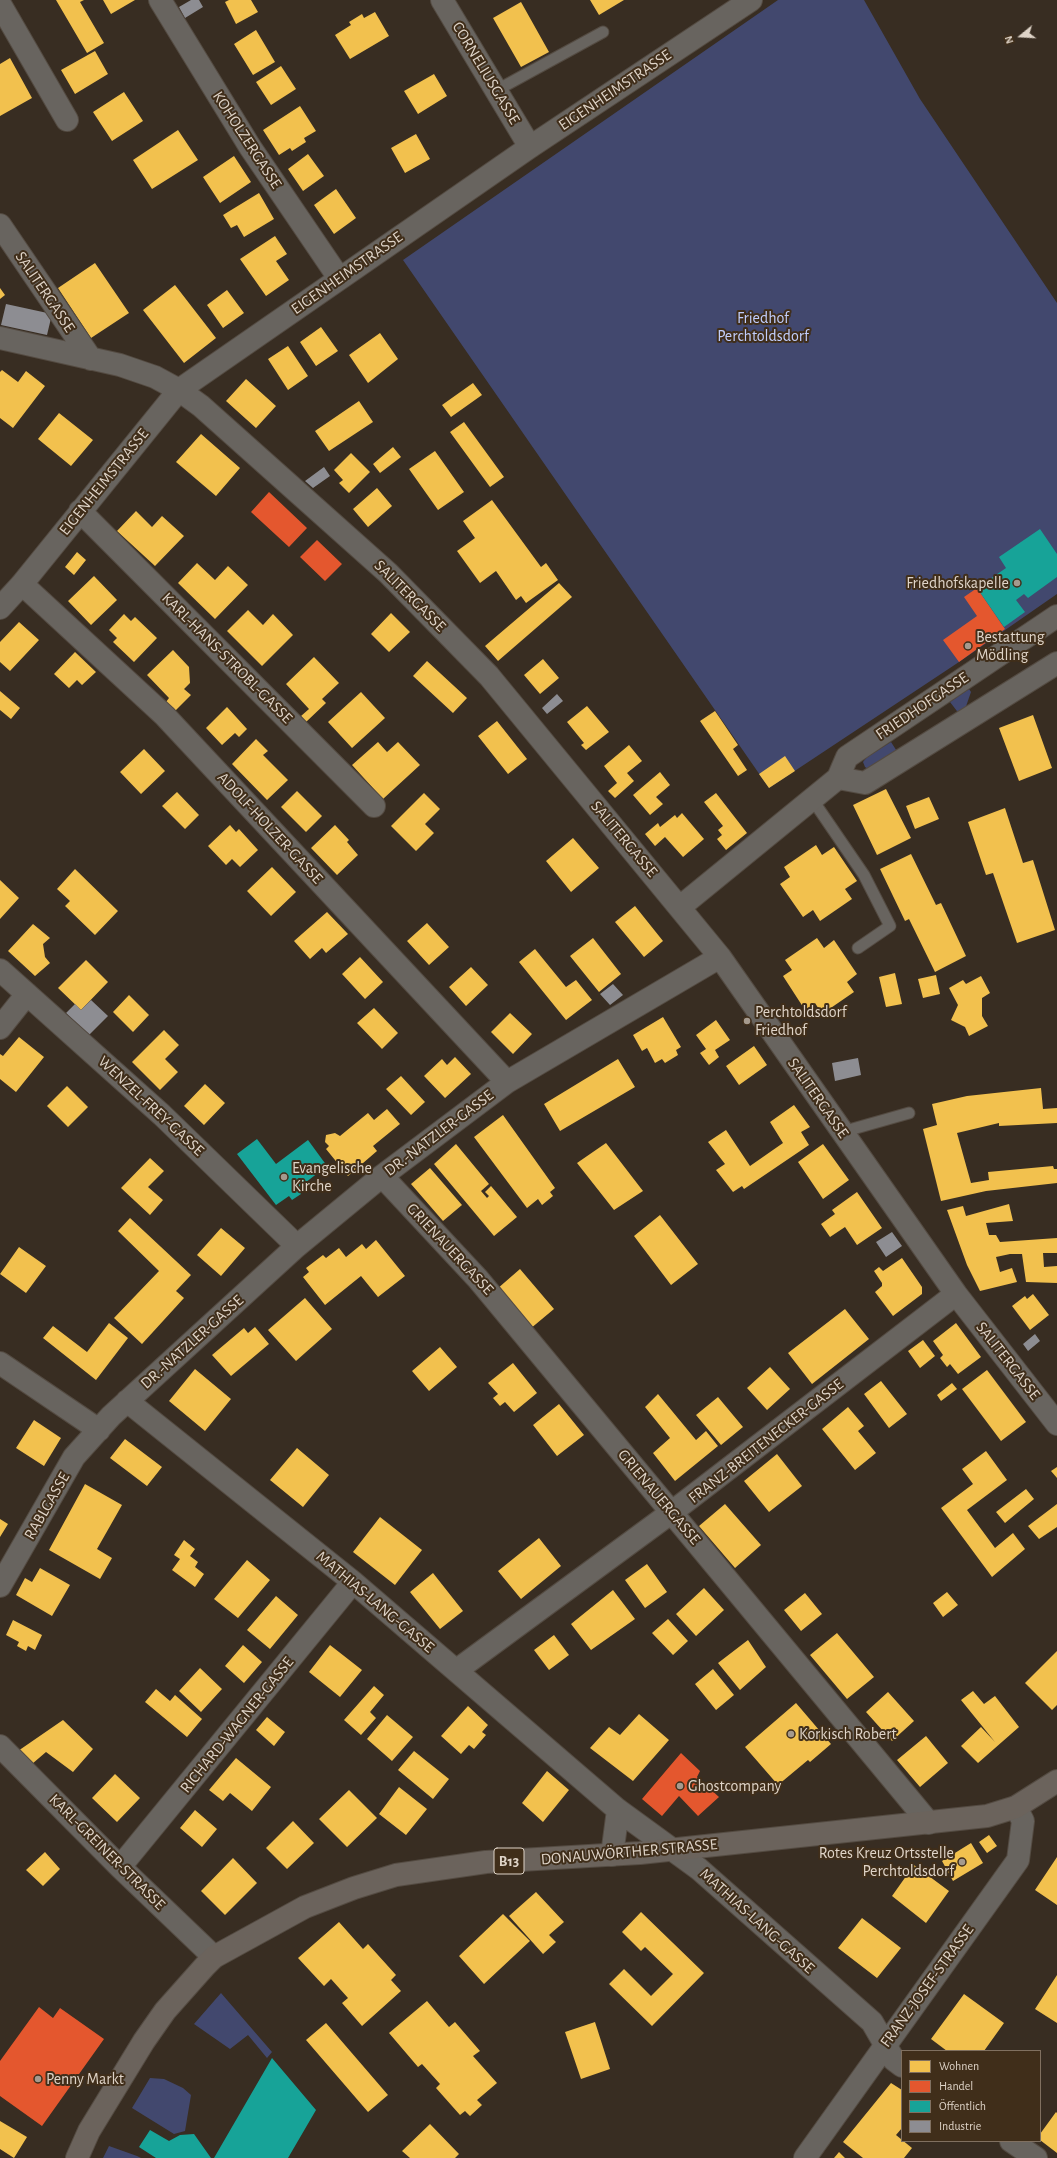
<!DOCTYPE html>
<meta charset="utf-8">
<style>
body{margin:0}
#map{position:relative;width:1057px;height:2158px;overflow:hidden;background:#382d22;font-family:"Alegreya Sans",sans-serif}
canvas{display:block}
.legend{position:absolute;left:901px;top:2050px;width:140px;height:92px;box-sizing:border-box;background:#402e1a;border:1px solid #807060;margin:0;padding:5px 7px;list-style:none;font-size:12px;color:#dfd4c8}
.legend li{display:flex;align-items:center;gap:8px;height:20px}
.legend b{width:20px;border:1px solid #807060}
.north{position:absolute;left:1001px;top:16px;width:40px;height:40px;-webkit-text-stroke:3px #402e1a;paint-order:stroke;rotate:252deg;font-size:11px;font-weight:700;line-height:16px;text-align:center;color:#dfd4c8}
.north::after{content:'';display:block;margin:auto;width:14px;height:18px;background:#dfd4c8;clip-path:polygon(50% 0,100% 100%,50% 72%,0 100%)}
</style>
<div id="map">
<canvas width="1057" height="2158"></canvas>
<ul class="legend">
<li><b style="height:11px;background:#f2c14e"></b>Wohnen</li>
<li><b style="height:11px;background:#e4572e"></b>Handel</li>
<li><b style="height:11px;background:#17a398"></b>Öffentlich</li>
<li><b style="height:11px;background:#8d8d92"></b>Industrie</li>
</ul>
<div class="north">N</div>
</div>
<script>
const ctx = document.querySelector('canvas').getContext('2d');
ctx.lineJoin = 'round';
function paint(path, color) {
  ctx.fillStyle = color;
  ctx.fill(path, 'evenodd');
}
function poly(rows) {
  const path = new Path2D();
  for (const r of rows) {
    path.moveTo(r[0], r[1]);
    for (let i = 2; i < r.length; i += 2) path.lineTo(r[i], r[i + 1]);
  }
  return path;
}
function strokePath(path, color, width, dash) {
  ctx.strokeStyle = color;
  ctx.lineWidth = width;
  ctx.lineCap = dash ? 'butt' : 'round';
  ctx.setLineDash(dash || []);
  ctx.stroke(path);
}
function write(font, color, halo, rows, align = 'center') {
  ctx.font = font + ' "Alegreya Sans",sans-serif';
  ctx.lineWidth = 4;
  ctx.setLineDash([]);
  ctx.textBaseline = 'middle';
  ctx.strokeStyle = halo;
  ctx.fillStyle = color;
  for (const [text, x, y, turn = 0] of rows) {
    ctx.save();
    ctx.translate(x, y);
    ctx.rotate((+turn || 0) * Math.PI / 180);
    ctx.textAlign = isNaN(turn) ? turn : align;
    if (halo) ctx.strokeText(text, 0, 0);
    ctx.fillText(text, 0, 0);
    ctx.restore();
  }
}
const green = poly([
 [778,0,864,0,920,99,1057,303,1057,594,959,662,769,788,403,260],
 [969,689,971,692,963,715,960,715,950,702],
 [891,742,900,756,868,769,865,767,863,762,867,757],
 [221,1993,272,2052,267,2058,248,2035,230,2049,194,2024],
 [150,2078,164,2079,183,2088,191,2095,185,2131,174,2134,132,2108],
 [109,2146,137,2156,141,2158,103,2158]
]);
const homes = poly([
 [56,0,84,0,80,2,104,43,87,53],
 [103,0,135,0,111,14],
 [229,0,251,0,258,12,236,24,225,2],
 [590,0,624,0,599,15],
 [521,2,549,52,521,67,493,18],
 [375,12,389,36,350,59,335,35,351,25,349,22,362,14,364,18],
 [256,30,275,62,253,75,234,44],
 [95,51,108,74,75,94,61,70],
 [10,58,32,98,0,116,0,64],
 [281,66,296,89,271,105,256,82],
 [434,74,447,96,418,114,404,91],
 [124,92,143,121,112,141,93,112],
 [300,106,316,131,304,138,306,142,292,151,290,148,279,155,263,130],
 [178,130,198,160,152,189,133,160],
 [416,134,430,159,405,173,391,148],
 [308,154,324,176,303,191,288,169],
 [234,156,251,182,220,203,203,177],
 [336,189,356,218,334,234,314,205],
 [259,193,274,219,244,237,237,225,231,228,223,215],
 [275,236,287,254,276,261,289,280,266,296,240,259],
 [95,263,129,313,91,338,58,288],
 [175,285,216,338,184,363,143,310],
 [0,288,5,295,0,299],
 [227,290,244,313,223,328,207,305],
 [321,327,338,351,316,366,300,342],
 [380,333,398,359,368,383,349,355],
 [288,346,308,376,288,390,268,359],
 [2,370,18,382,26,371,45,386,13,428,0,418,0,372],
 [246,379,276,406,256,428,226,401],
 [473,383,482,395,451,417,442,405],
 [359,401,373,422,329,451,315,431],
 [59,413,93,440,71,466,38,439],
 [464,422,504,477,490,487,450,432],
 [201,434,240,468,216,496,176,462],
 [393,447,401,457,380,473,373,464],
 [435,451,464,492,438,510,409,469],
 [351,453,370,472,349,493,339,483,343,480,334,470],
 [377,488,392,506,368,527,353,509],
 [492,500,541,567,546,563,558,580,526,603,521,596,516,600,496,571,480,583,457,551,475,538,463,521],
 [136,511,152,527,162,516,184,536,155,566,117,531],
 [77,552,86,560,74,575,65,567],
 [197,563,215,580,228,566,248,585,215,619,178,583],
 [94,576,117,600,91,625,68,601],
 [559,583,572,597,498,661,485,646],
 [248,610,263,625,273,614,293,635,262,666,227,631],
 [391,613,410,632,389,652,371,634],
 [124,614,131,621,135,617,157,638,134,662,113,642,117,638,109,630],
 [19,622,39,640,10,671,0,662,0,642],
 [173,650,189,667,190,683,184,689,191,695,175,711,166,702,169,698,147,675],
 [75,652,96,672,82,685,77,680,69,688,54,674],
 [314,657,339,683,322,699,326,703,306,722,301,716,309,709,286,684],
 [543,659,559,678,540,694,524,675],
 [427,661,467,698,453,713,413,676],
 [0,691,20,708,11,719,0,710],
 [361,692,385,718,352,748,328,722],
 [587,706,609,732,586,750,581,745,584,743,567,722],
 [227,707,247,729,239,737,235,733,222,745,206,728],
 [715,711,738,745,733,749,747,770,738,776,700,721],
 [1033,715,1052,768,1019,781,999,728],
 [497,721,527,759,508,774,478,736],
 [256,739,268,751,263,755,288,780,267,800,232,764],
 [378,742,387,752,398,742,420,765,383,799,352,765],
 [629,745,642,761,627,773,634,781,615,798,608,791,617,783,604,766],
 [144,749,165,771,141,794,120,772],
 [785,756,795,771,769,788,759,774],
 [660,772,670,785,656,797,663,804,650,815,633,795],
 [886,789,911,838,877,855,853,805],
 [297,791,322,816,306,832,281,807],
 [177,792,199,815,185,829,162,806],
 [424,793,440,809,425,824,434,833,416,851,391,826],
 [716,793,747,833,726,850,717,839,722,835,718,830,723,826,704,802],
 [929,797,939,819,915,829,906,806],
 [1005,808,1023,863,1033,860,1055,930,1017,943,993,873,986,875,968,822],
 [682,813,704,839,683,857,665,837,655,846,645,834,658,823,660,827,675,815,677,818],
 [230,825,236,832,239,829,258,850,240,867,232,859,226,865,208,846],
 [335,825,349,840,347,842,358,855,337,875,311,848],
 [573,838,599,868,571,892,546,861],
 [816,845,822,855,834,847,857,881,845,889,852,899,820,921,813,910,803,917,780,884,790,877,784,867],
 [911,854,936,905,941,903,966,956,935,972,909,919,905,921,880,869],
 [272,867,296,892,271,916,247,891],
 [75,869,118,911,95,935,65,906,70,901,57,889],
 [0,880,19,898,0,919],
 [635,906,663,941,644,957,615,922],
 [327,912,348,934,326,953,322,948,310,959,294,941],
 [427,923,449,947,429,965,407,941],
 [33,924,50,938,43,944,45,957,50,963,35,976,8,951],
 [593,938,621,974,599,992,570,956],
 [817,938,824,948,834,940,857,974,847,982,854,992,822,1014,815,1003,805,1010,783,976,792,970,785,960],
 [535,949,566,987,576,980,592,1000,566,1020,519,962],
 [360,957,383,982,365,999,342,974],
 [86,960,108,982,81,1010,58,988],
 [471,967,488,985,466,1006,449,987],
 [895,973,902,1004,886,1007,879,977],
 [936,975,940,994,923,998,918,979],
 [981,976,990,993,982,998,982,1016,988,1026,969,1036,965,1027,951,1020,958,1005,949,988,963,980,966,984],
 [129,995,149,1015,133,1032,113,1012],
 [374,1008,398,1033,382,1049,357,1023],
 [510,1013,532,1034,513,1054,491,1032],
 [663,1017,681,1047,676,1050,678,1055,665,1063,662,1059,655,1063,647,1048,642,1051,633,1035],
 [716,1020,730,1040,715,1050,719,1057,709,1065,700,1053,706,1049,696,1035],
 [164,1030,179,1045,165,1059,178,1072,160,1090,132,1062],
 [19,1037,44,1057,16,1092,0,1079,0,1054,3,1056],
 [754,1046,767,1065,739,1085,726,1066],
 [455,1057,471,1074,445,1098,424,1076,442,1059,447,1065],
 [618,1059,635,1087,560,1131,544,1104],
 [401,1076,425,1102,411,1115,386,1089],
 [205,1084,225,1103,204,1125,184,1106],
 [67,1086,88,1107,68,1127,47,1106],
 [1041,1088,1043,1109,1057,1108,1057,1123,999,1126,999,1123,957,1133,971,1183,989,1180,988,1172,1053,1166,1054,1169,1057,1169,1057,1183,986,1191,941,1201,923,1129,937,1125,932,1104,967,1096],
 [794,1105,810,1127,801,1132,809,1145,744,1189,742,1186,733,1192,716,1170,725,1164,708,1142,726,1130,750,1166,783,1143,770,1122],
 [387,1109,400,1124,373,1146,377,1151,348,1176,326,1149,329,1146,325,1142,326,1135,335,1133,340,1136,368,1113,374,1120],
 [503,1115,555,1188,550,1192,553,1196,542,1205,538,1199,527,1208,474,1137],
 [606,1143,643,1191,614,1210,577,1163],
 [456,1144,489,1184,481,1191,487,1198,489,1196,485,1192,491,1186,517,1217,494,1236,434,1164],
 [823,1144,849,1180,823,1199,798,1162],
 [150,1158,164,1171,148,1187,163,1200,150,1215,121,1188],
 [430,1168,462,1205,443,1221,411,1184],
 [857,1192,882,1228,857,1245,845,1227,830,1237,821,1224,835,1214,832,1210],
 [1009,1204,1013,1221,986,1223,989,1235,996,1235,1000,1242,1057,1238,1057,1253,1043,1253,1044,1267,1057,1266,1057,1283,1026,1282,1022,1254,1010,1254,996,1257,1000,1272,1012,1268,1017,1282,980,1291,967,1265,947,1210,963,1206,966,1216],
 [660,1215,698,1264,671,1285,634,1236],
 [130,1218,191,1275,176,1291,184,1298,142,1344,114,1318,159,1271,118,1231],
 [221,1228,245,1248,221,1276,197,1255],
 [376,1240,405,1276,378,1297,361,1276,325,1305,303,1277,309,1272,306,1268,323,1255,326,1258,339,1248,346,1257,362,1244,366,1249],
 [19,1247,46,1266,26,1293,0,1274],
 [902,1258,922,1287,922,1294,893,1316,875,1292,882,1286,882,1283,874,1271,879,1267,883,1271],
 [520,1269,554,1309,530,1329,497,1289],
 [1033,1294,1049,1315,1030,1330,1012,1306,1025,1296,1027,1299],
 [305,1298,332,1329,296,1361,268,1330],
 [845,1309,869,1339,812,1384,788,1353],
 [109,1323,128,1338,96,1380,43,1338,53,1326,87,1352],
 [956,1323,981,1357,958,1374,950,1364,947,1367,940,1358,943,1355,933,1341],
 [255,1327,269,1344,231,1376,212,1355,244,1328,248,1333],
 [923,1340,935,1356,920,1368,908,1351],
 [440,1347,457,1367,429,1391,412,1371],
 [513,1363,537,1393,514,1412,505,1402,500,1406,493,1398,498,1394,488,1383],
 [770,1367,790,1389,767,1410,747,1388],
 [195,1369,231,1399,205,1431,169,1401],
 [987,1370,1026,1422,1001,1441,962,1389],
 [881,1381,907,1414,889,1428,864,1394],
 [952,1383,957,1389,941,1401,937,1395],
 [658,1394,696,1440,706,1431,718,1446,675,1481,653,1453,670,1438,645,1407],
 [718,1397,743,1427,721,1445,696,1415],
 [559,1404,584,1435,557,1456,533,1425],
 [848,1407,864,1426,858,1431,876,1453,855,1470,822,1429],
 [34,1420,61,1438,44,1466,16,1448],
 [125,1439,162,1467,147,1486,110,1458],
 [297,1448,329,1475,303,1507,270,1480],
 [986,1451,1007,1480,967,1510,995,1548,1013,1533,1025,1549,992,1577,941,1508,973,1484,962,1469],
 [777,1454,802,1486,769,1512,744,1481],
 [1057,1467,1057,1478,1051,1471],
 [85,1484,122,1505,97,1549,112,1558,100,1579,49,1550],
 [1026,1489,1034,1499,1005,1523,996,1512],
 [725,1504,761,1545,735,1568,699,1526],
 [1057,1504,1057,1527,1039,1539,1028,1526],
 [380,1517,422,1550,395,1585,353,1552],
 [0,1519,8,1524,0,1537],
 [539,1538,561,1566,521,1599,498,1571],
 [184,1540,195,1549,190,1556,198,1562,195,1567,204,1574,195,1587,172,1570,180,1559,174,1555],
 [247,1560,270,1580,238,1618,214,1599],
 [647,1564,667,1592,645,1608,625,1580],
 [40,1568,70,1585,52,1616,16,1595,25,1578,32,1582],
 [433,1573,463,1611,440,1629,410,1592],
 [704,1588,724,1610,696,1636,676,1614],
 [613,1590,635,1619,591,1650,571,1624],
 [947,1592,958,1605,943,1617,933,1603],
 [805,1593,822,1614,801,1631,784,1610],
 [276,1596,298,1615,270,1649,247,1630],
 [668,1619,688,1641,673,1655,652,1633],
 [13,1620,42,1635,35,1650,28,1646,26,1651,17,1646,19,1642,6,1635],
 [837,1633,874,1677,847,1699,810,1655],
 [554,1635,569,1655,549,1670,534,1650],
 [748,1640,766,1667,740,1690,718,1663],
 [243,1645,262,1662,244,1683,225,1666],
 [330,1645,362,1670,340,1697,309,1672],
 [1057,1651,1057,1705,1052,1710,1025,1683],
 [200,1668,222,1689,201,1712,179,1691],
 [713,1669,734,1695,716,1710,695,1684],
 [374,1686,384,1695,370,1712,376,1718,361,1735,344,1720],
 [156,1689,170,1701,175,1695,202,1719,187,1737,145,1702],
 [973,1691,984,1704,995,1696,1019,1727,978,1763,961,1746,981,1727,995,1742,961,1700],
 [888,1692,914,1721,892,1741,866,1712],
 [796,1703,831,1744,810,1762,808,1760,778,1785,745,1747],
 [468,1706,488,1725,482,1732,486,1735,474,1749,469,1745,461,1754,441,1736],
 [639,1714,669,1740,633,1781,590,1748,609,1727,620,1735],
 [387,1715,413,1737,392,1761,367,1739],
 [267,1717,285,1732,274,1746,256,1730],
 [63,1720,93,1749,73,1772,46,1752,32,1764,18,1751],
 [926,1736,948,1763,920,1787,897,1760],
 [414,1751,449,1779,433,1799,398,1770],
 [236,1758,271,1787,252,1811,230,1793,223,1801,209,1790],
 [547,1771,569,1790,543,1822,522,1803],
 [115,1774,140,1798,117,1822,92,1798],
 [399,1787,427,1809,406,1835,379,1814],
 [349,1790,377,1818,347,1847,319,1819],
 [195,1810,217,1829,202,1847,180,1828],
 [293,1821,314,1843,287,1869,266,1848],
 [989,1835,997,1846,987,1853,979,1842],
 [971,1843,983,1863,953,1881,942,1861],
 [45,1852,60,1869,43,1886,26,1870],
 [1057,1857,1057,1905,1035,1890],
 [233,1858,257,1883,225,1915,201,1891],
 [914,1865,949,1891,926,1923,892,1896],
 [536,1892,564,1922,549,1935,556,1942,543,1954,509,1916],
 [641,1912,704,1973,652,2026,609,1984,624,1969,651,1996,673,1974,645,1947,641,1951,622,1932],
 [503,1914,530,1941,484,1984,459,1956],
 [862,1918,901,1948,877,1978,838,1948],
 [339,1922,363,1949,368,1944,396,1975,391,1980,401,1991,362,2026,342,2003,348,1998,331,1979,324,1986,298,1958],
 [1057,1975,1057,2023,1035,2009],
 [964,1994,1004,2023,984,2051,947,2051,931,2039],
 [427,2001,449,2027,455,2022,480,2051,473,2056,497,2083,477,2100,482,2105,470,2116,465,2111,460,2115,436,2088,440,2084,422,2064,418,2067,389,2033],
 [595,2022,610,2069,581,2079,565,2032],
 [326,2023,388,2095,368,2112,306,2040],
 [891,2083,902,2090,902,2128,896,2135,912,2148,904,2158,863,2158,843,2142],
 [1056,2112,1057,2113,1057,2153,1040,2140,1040,2134],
 [0,2121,27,2137,14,2158,0,2149],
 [430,2124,459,2154,455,2158,410,2158,402,2151],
 [839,2152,845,2158,834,2158]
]);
const shops = poly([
 [269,492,307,528,289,547,251,512],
 [317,540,342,564,325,581,300,557],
 [977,588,1005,629,959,662,943,640,977,616,964,597],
 [681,1753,700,1771,697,1777,719,1797,698,1816,679,1796,662,1816,642,1799],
 [39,2007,53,2018,60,2008,104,2039,42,2126,0,2096,0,2061]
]);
const public = poly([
 [1040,529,1057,554,1057,577,1028,598,1024,594,1016,600,1025,612,1004,627,977,588,1006,568,999,557],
 [257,1139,276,1164,308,1140,327,1166,297,1189,301,1194,292,1200,289,1196,276,1205,237,1154],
 [272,2058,316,2110,288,2158,214,2158],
 [150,2130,169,2141,180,2135,194,2134,211,2158,156,2158,139,2147]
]);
const industry = poly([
 [191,0,199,0,203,7,185,18,179,7],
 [6,304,52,314,47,335,1,325],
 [324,467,330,476,313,488,305,481],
 [557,694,563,701,547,714,542,708],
 [613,984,623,995,610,1005,600,994],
 [91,1000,108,1016,89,1035,66,1013,75,1004,81,1010],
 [858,1058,861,1075,835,1081,832,1063],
 [892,1232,902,1246,886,1257,876,1242],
 [1035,1334,1040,1341,1028,1351,1023,1344]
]);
const service = poly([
 [497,90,603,32],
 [812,799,864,875,890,926,858,948],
 [842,1132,909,1113]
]);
const minor = poly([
 [160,0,250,147,339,278],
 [442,0,530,147],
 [0,4,67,120],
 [0,225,91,359],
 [0,338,120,365,155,377,179,390,201,406,388,573,489,676,720,957,956,1294,1057,1424],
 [80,511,374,806],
 [22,584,165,716,507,1082],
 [0,608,22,584,179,390,530,147,751,0],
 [838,778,865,783,1057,663],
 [680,907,838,778,847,757,1057,616],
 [0,970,162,1115,297,1246],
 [0,1028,27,994],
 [382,1176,478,1279,929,1823],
 [0,1363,99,1430],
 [127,1401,353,1582,618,1810,699,1869,872,2022,894,2060,902,2066],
 [0,1586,74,1457,111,1416,297,1246,382,1176,507,1082,720,957],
 [457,1670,672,1512,956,1294],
 [0,1746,120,1867,214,1957],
 [612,1855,618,1810],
 [120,1867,353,1582],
 [1011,2141,1036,2158],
 [805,2158,1018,1860,1023,1821,1016,1807]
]);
const primary = poly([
 [77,2158,89,2131,144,2041,165,2011,205,1966,214,1957,305,1907,354,1888,396,1875,486,1862,640,1853,987,1816,1016,1807,1057,1781]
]);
const markers = [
 [1017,583,4,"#a59a8e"],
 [968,646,4,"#a59a8e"],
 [747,1021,4,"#a59a8e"],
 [284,1177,4,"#a59a8e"],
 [791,1734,4,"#a59a8e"],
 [680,1786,4,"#a59a8e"],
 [962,1862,4,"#a59a8e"],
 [38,2079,4,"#a59a8e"]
];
const shields = [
 [509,1861,30]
];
const shieldNames = [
 ["B13",509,1861]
];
const streetNames = [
 ["CORNELIUSGASSE",486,73,59],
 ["EIGENHEIMSTRASSE",615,90,-34],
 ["KOHOLZERGASSE",247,140,57],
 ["EIGENHEIMSTRASSE",347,273,-35],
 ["SALITERGASSE",45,292,56],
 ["EIGENHEIMSTRASSE",104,482,-51],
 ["SALITERGASSE",410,596,45],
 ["KARL-HANS-STROBL-GASSE",227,658,45],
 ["FRIEDHOFGASSE",922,706,-34],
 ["ADOLF-HOLZER-GASSE",270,828,47],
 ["SALITERGASSE",624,839,50],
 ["SALITERGASSE",818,1098,55],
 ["WENZEL-FREY-GASSE",151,1106,43],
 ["DR.-NATZLER-GASSE",439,1133,-37],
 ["GRIENAUERGASSE",450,1249,47],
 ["DR.-NATZLER-GASSE",192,1342,-42],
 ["SALITERGASSE",1008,1361,52],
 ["FRANZ-BREITENECKER-GASSE",766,1441,-38],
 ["GRIENAUERGASSE",659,1497,50],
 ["RABLGASSE",47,1506,-60],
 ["MATHIAS-LANG-GASSE",375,1602,40],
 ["RICHARD-WAGNER-GASSE",237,1725,-51],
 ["KARL-GREINER-STRASSE",107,1852,45],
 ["DONAUWÖRTHER STRASSE",629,1852,-5],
 ["MATHIAS-LANG-GASSE",757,1921,42],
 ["FRANZ-JOSEF-STRASSE",927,1986,-54]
];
const parkNames = [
 ["Friedhof",763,318],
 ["Perchtoldsdorf",763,336]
];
const poiNames = [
 ["Friedhofskapelle",1009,583,"right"],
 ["Bestattung",976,637],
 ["Mödling",976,655],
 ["Perchtoldsdorf",755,1012],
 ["Friedhof",755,1030],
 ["Evangelische",292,1168],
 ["Kirche",292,1186],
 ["Korkisch Robert",799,1734],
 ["Ghostcompany",688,1786],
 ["Rotes Kreuz Ortsstelle",954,1853,"right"],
 ["Perchtoldsdorf",954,1871,"right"],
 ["Penny Markt",46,2079]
];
paint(green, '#42486e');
paint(homes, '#f2c14e');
paint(shops, '#e4572e');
paint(public, '#17a398');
paint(industry, '#8d8d92');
strokePath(service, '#544b42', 13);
strokePath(minor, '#544b42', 24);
strokePath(primary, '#544b42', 24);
strokePath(service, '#68645f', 11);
strokePath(minor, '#68645f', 22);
strokePath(primary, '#6b635c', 22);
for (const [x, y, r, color] of markers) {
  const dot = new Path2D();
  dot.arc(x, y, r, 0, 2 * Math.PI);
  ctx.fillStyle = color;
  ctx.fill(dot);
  strokePath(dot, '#402e1a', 1.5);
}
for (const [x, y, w] of shields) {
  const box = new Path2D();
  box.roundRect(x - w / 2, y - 13, w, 26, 3);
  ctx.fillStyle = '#402e1a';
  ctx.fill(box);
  strokePath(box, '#dfd4c8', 1);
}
write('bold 15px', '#dfd4c8', null, shieldNames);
write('16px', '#dfd4c8', '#402e1a', streetNames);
write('16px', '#c1cefd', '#402e1a', parkNames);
write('16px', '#dfd4c8', '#402e1a', poiNames, 'left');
</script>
